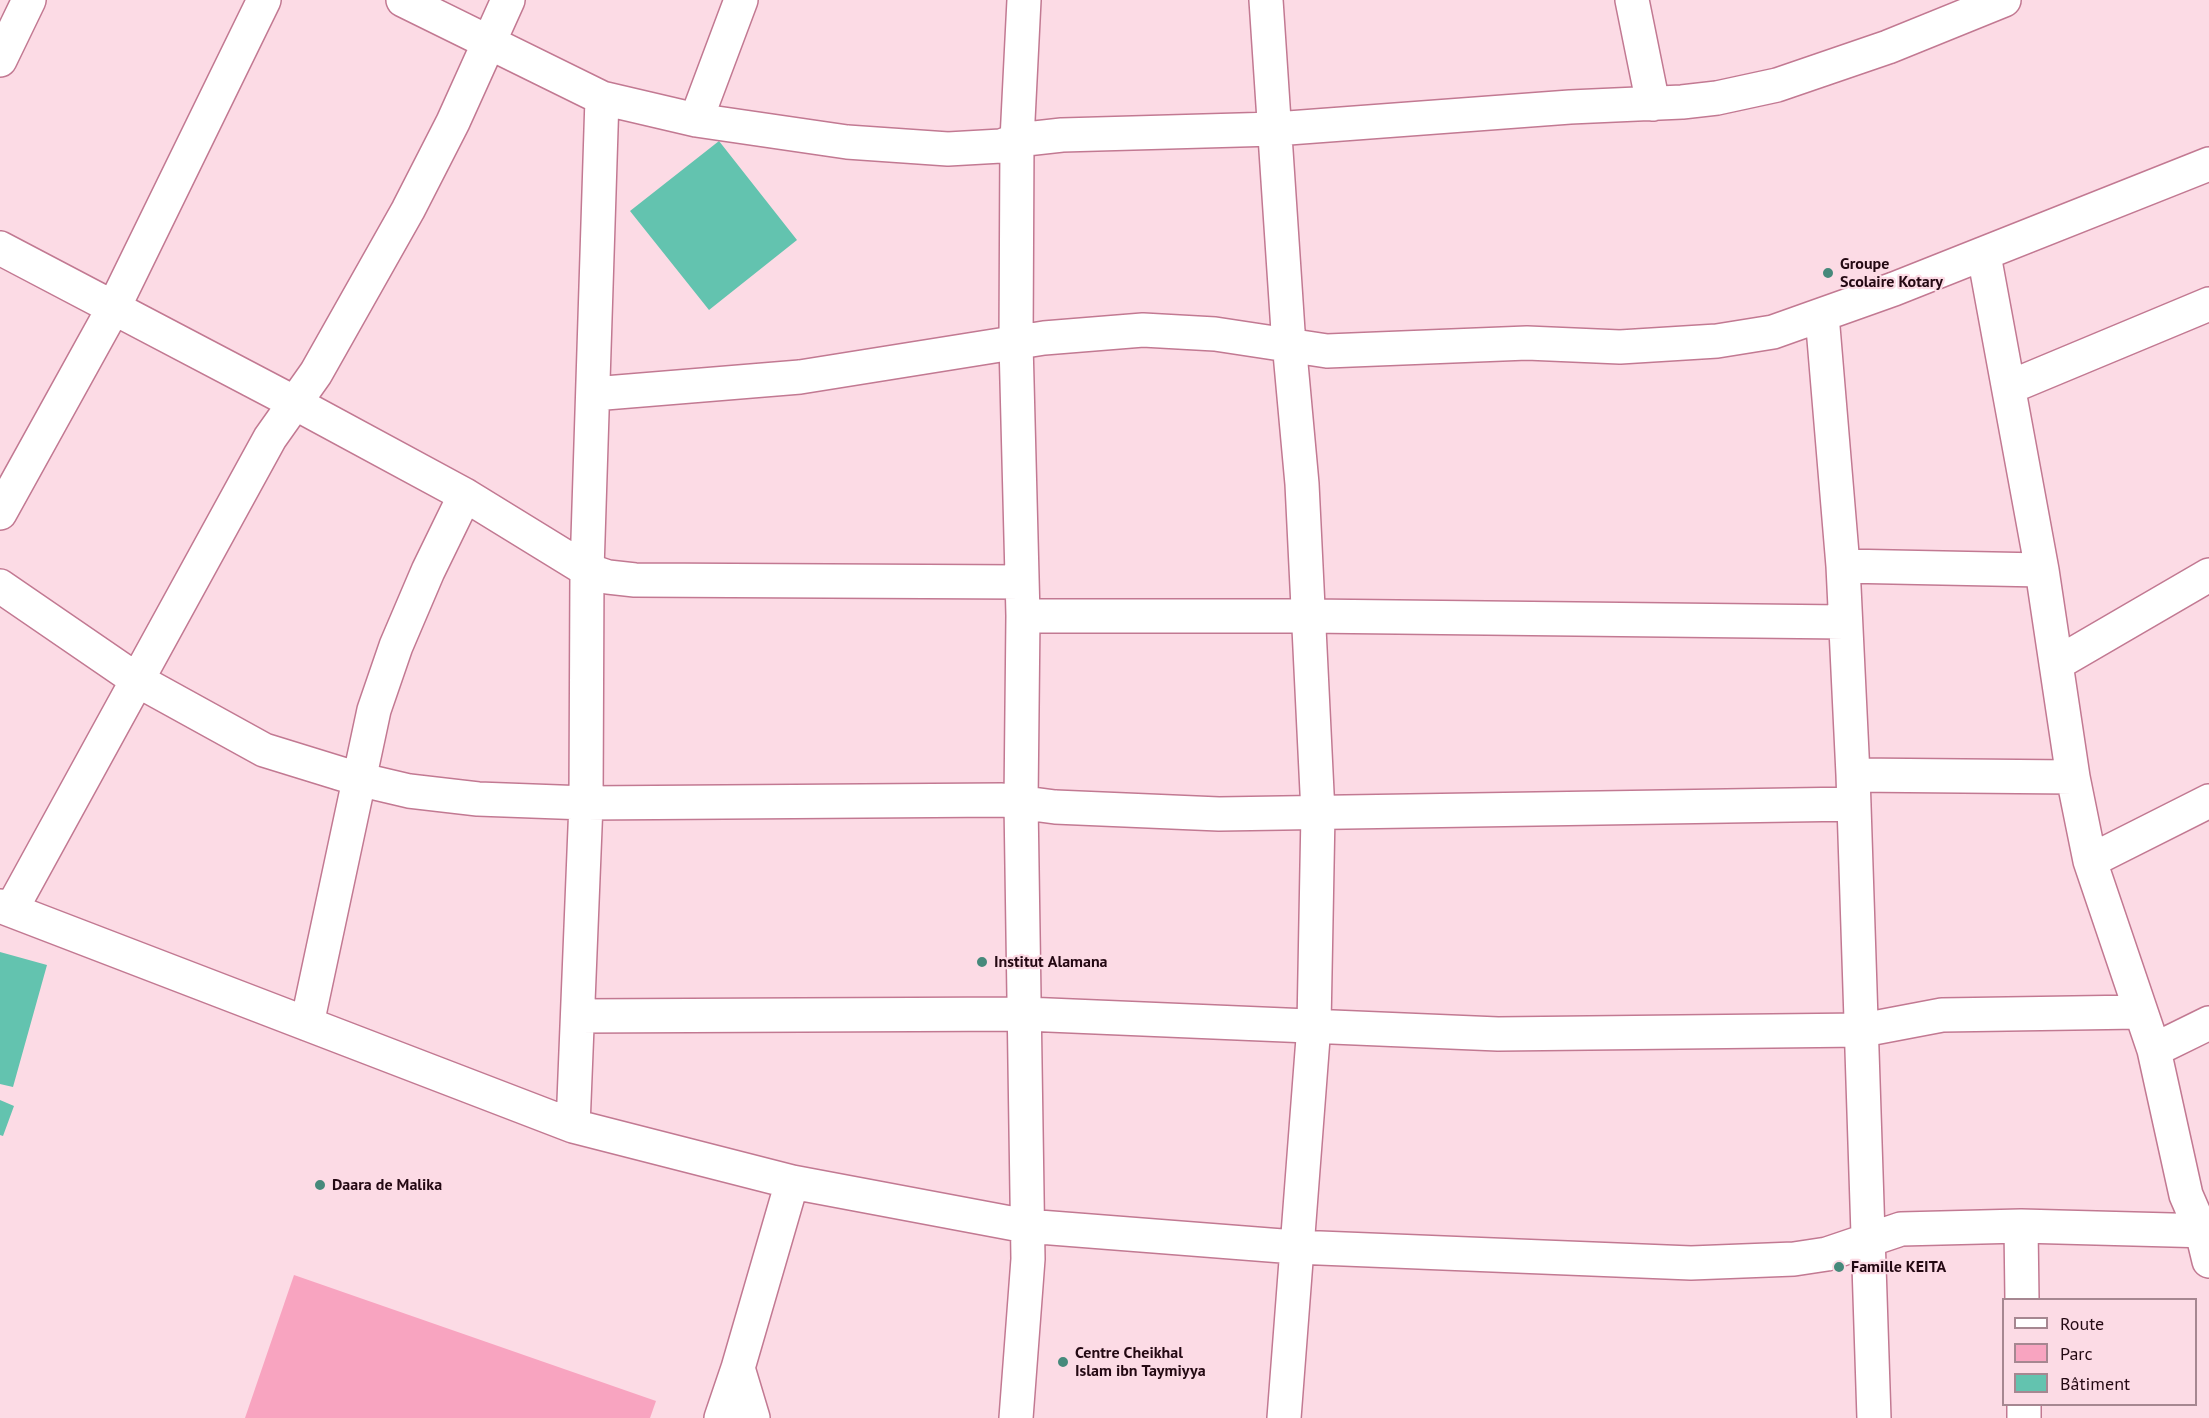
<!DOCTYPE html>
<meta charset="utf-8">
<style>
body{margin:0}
#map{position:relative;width:2209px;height:1418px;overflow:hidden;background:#fcdbe5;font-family:"PT Sans",sans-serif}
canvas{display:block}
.legend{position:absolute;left:2002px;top:1298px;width:195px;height:108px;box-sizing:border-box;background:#fcdbe5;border:2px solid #a68791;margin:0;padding:8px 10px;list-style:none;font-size:18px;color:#240913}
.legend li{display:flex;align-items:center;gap:12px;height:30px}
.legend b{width:30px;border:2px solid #a68791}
</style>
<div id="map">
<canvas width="2209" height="1418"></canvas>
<ul class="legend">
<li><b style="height:8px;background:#fff"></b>Route</li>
<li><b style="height:16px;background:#f8a4c0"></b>Parc</li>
<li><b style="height:16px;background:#63c3af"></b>Bâtiment</li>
</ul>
</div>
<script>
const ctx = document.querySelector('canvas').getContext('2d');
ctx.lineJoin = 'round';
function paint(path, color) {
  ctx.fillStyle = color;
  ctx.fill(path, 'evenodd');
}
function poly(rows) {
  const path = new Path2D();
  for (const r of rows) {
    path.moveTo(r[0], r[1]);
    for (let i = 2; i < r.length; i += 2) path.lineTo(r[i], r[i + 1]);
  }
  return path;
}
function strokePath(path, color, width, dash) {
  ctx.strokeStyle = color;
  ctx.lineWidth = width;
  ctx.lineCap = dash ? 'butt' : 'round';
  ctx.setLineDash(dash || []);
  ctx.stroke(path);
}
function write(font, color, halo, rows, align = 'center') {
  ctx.font = font + ' "PT Sans",sans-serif';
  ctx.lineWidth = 4.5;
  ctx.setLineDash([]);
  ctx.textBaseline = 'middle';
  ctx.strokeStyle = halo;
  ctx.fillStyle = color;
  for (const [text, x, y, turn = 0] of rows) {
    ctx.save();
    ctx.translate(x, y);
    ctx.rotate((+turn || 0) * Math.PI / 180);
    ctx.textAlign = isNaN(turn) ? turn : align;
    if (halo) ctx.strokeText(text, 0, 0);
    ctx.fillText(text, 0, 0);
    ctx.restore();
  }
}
const green = poly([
 [294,1275,656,1401,650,1418,245,1418]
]);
const building = poly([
 [719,141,797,240,709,310,630,211],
 [0,952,47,965,13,1087,0,1084],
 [0,1100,14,1106,3,1136,0,1135]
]);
const minor = poly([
 [403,0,602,98,696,120,847,142,948,149,1001,146,1017,140,1062,135,1275,129,1570,107,1682,102,1717,98,1777,85,1888,47,2004,0],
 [1266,0,1288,331,1302,484,1318,813,1314,1025,1284,1418],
 [1632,0,1653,104],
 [0,60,29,0],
 [696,120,741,0],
 [0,248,293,402,465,495,587,570,608,577,635,580,1022,582],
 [1984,255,2042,570,2073,777,2090,861,2154,1050,2186,1195,2202,1232,2209,1261],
 [1822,315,1843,566,1853,775,1874,1418],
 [2010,387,2209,304],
 [593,394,800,377,1044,338,1143,330,1215,334,1327,351,1527,343,1620,347,1717,341,1773,332,1894,289,2209,164],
 [0,513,114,307,264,0],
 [1843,566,2042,570],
 [0,586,137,680,264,750,358,779,409,791,478,799,586,803,1002,800,1055,807,1219,814,1854,804],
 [1023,616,1308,616,1844,622],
 [2056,664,2209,575],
 [1853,775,2073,777],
 [2090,861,2209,801],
 [0,906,573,1126,792,1182,1026,1226,1295,1247,1691,1263,1794,1259,1827,1254,1901,1229,2021,1226,2209,1231],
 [11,910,270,438,316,373,408,210,453,122,508,0],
 [578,1016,1025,1014,1498,1034,1863,1030,1942,1015,2139,1012],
 [307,1024,374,710,396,646,428,571,465,495],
 [2154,1050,2209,1023],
 [573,1126,586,803,587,570,602,98],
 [2021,1226,2022,1300],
 [738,1368,753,1418],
 [2024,1404,2024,1418],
 [721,1418,738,1368,792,1182],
 [1016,1418,1028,1259,1021,802,1023,616,1016,343,1017,140,1024,0]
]);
const markers = [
 [1828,273,6,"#46897b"],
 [982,962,6,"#46897b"],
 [320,1185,6,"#46897b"],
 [1839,1267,6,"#46897b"],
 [1063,1362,6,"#46897b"]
];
const poiNames = [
 ["Groupe",1840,264],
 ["Scolaire Kotary",1840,282],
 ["Institut Alamana",994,962],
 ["Daara de Malika",332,1185],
 ["Famille KEITA",1851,1267],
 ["Centre Cheikhal",1075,1353],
 ["Islam ibn Taymiyya",1075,1371]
];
paint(green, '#f8a4c0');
paint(building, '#63c3af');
strokePath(minor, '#c27992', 36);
strokePath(minor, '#fff', 33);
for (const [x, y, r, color] of markers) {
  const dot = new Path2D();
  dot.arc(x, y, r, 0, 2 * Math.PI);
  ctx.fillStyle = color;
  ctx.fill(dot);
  strokePath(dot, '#fcdbe5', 2);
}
write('bold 16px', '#240913', '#fcdbe5', poiNames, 'left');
</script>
